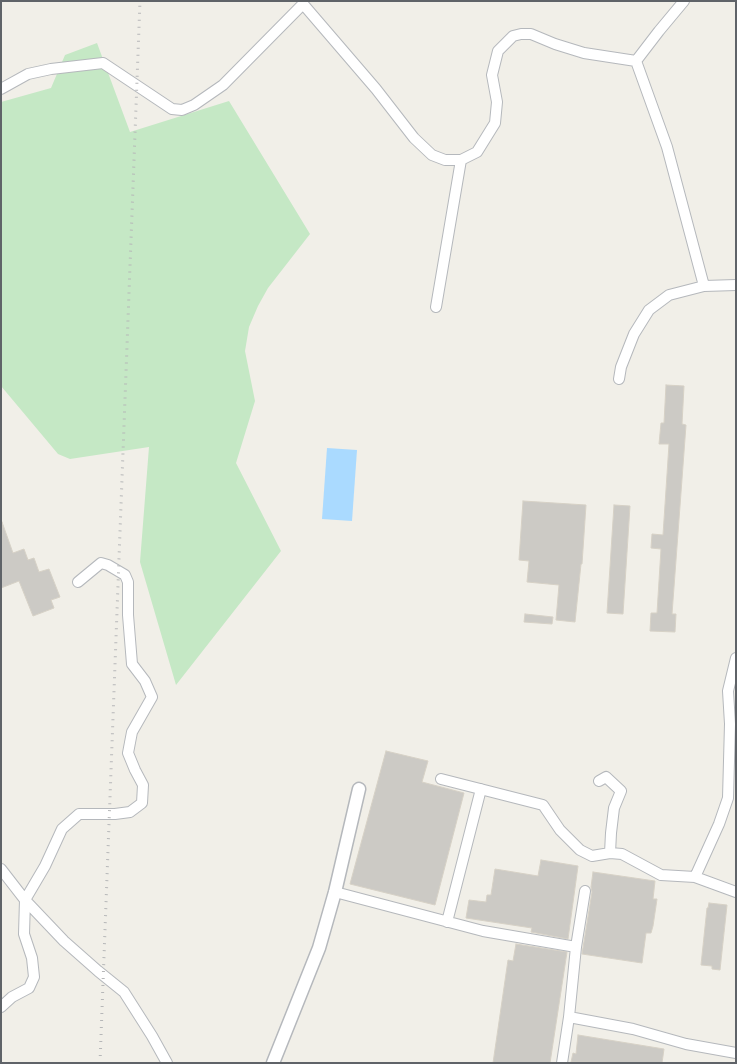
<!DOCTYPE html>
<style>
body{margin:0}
#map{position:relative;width:737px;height:1064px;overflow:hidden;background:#f1efe8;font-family:"IBM Plex Sans",sans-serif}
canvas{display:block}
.frame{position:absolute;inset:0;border:2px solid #5f6368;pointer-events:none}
</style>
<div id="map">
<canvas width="737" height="1064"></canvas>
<div class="frame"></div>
</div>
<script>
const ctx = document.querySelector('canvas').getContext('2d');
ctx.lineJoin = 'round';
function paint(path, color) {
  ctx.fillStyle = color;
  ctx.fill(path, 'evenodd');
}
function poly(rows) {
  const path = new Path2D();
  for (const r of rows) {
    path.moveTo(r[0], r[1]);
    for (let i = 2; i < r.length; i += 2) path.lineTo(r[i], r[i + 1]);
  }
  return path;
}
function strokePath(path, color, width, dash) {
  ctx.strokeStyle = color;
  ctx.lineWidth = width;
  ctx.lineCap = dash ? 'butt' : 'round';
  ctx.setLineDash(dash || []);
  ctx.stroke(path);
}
const green = poly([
 [97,43,130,132,229,101,310,234,268,288,258,306,249,327,245,351,255,401,236,463,281,551,176,685,140,562,149,447,70,459,58,454,1,386,1,102,51,88,65,55]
]);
const water = poly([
 [327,448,357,450,352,521,322,519]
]);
const building = poly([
 [666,385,684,386,682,424,686,425,672,614,676,614,675,632,650,631,651,613,657,613,661,549,651,548,652,534,663,535,669,444,659,444,661,423,664,423,666,385],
 [523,501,586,505,582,564,581,564,575,622,556,620,559,585,527,582,529,561,519,560,523,501],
 [614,505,630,506,623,614,607,613,614,505],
 [2,522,13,553,24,549,28,560,34,558,39,572,49,569,60,597,51,600,54,608,33,616,19,581,1,588,2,522],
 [525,614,553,617,552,624,524,622,525,614],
 [386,751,428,761,422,782,464,793,435,905,350,884,386,751],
 [541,860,578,866,568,939,531,932,532,928,466,918,469,900,486,902,487,895,491,895,495,869,538,876,541,860],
 [593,872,655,881,653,899,657,899,653,926,651,933,646,933,642,963,582,954,592,892,591,887,593,872],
 [709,903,727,905,720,970,712,969,712,966,701,965,707,908,708,908,709,903],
 [516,944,567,952,550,1063,493,1063,508,960,513,961,516,944],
 [578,1035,664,1049,662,1063,571,1062,573,1053,576,1054,578,1035]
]);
const minor = poly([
 [684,1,659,31,636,61,667,147,704,286],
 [1,89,28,74,51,69,103,63,172,109,182,110,194,105,223,85,303,4,376,89,414,138,432,155,445,160,461,160,477,152,495,123,497,102,492,75,498,51,513,36,521,34,531,34,555,44,584,53,636,61],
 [436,307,461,160],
 [619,379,621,367,634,334,649,310,669,295,704,286,736,285],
 [736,658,728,691,730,724,728,798,719,824,695,877,736,892],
 [441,779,543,805,560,830,580,850,592,856,610,853,622,854,661,875,695,877],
 [599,781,606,777,621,791,614,808,611,833,610,853],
 [1,869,25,900,64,941,98,971,124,992,152,1036,167,1063],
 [335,892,483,931,576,947],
 [447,922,481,789],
 [1,1007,12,997,29,988,34,977,32,958,24,934,25,900,45,866,62,829,79,814,115,814,130,812,142,803,143,785,135,770,128,753,132,732,152,697,145,681,132,664,128,615,128,582,125,575,108,565,101,563,78,582],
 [569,1017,633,1029,686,1044,736,1053],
 [562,1063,569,1017,576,947,585,891]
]);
const tertiary = poly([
 [273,1063,319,948,335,892,359,789]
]);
const rail = poly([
 [100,1063,140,1]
]);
paint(green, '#c5e8c5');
paint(water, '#aadaff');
paint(building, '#cccac5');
strokePath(building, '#d6d1c6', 1);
strokePath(minor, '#b5b8bc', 12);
strokePath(tertiary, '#b5b8bc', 15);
strokePath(minor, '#fff', 10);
strokePath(tertiary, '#fff', 12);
strokePath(rail, '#b6b7b8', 3, [1, 6]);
</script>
